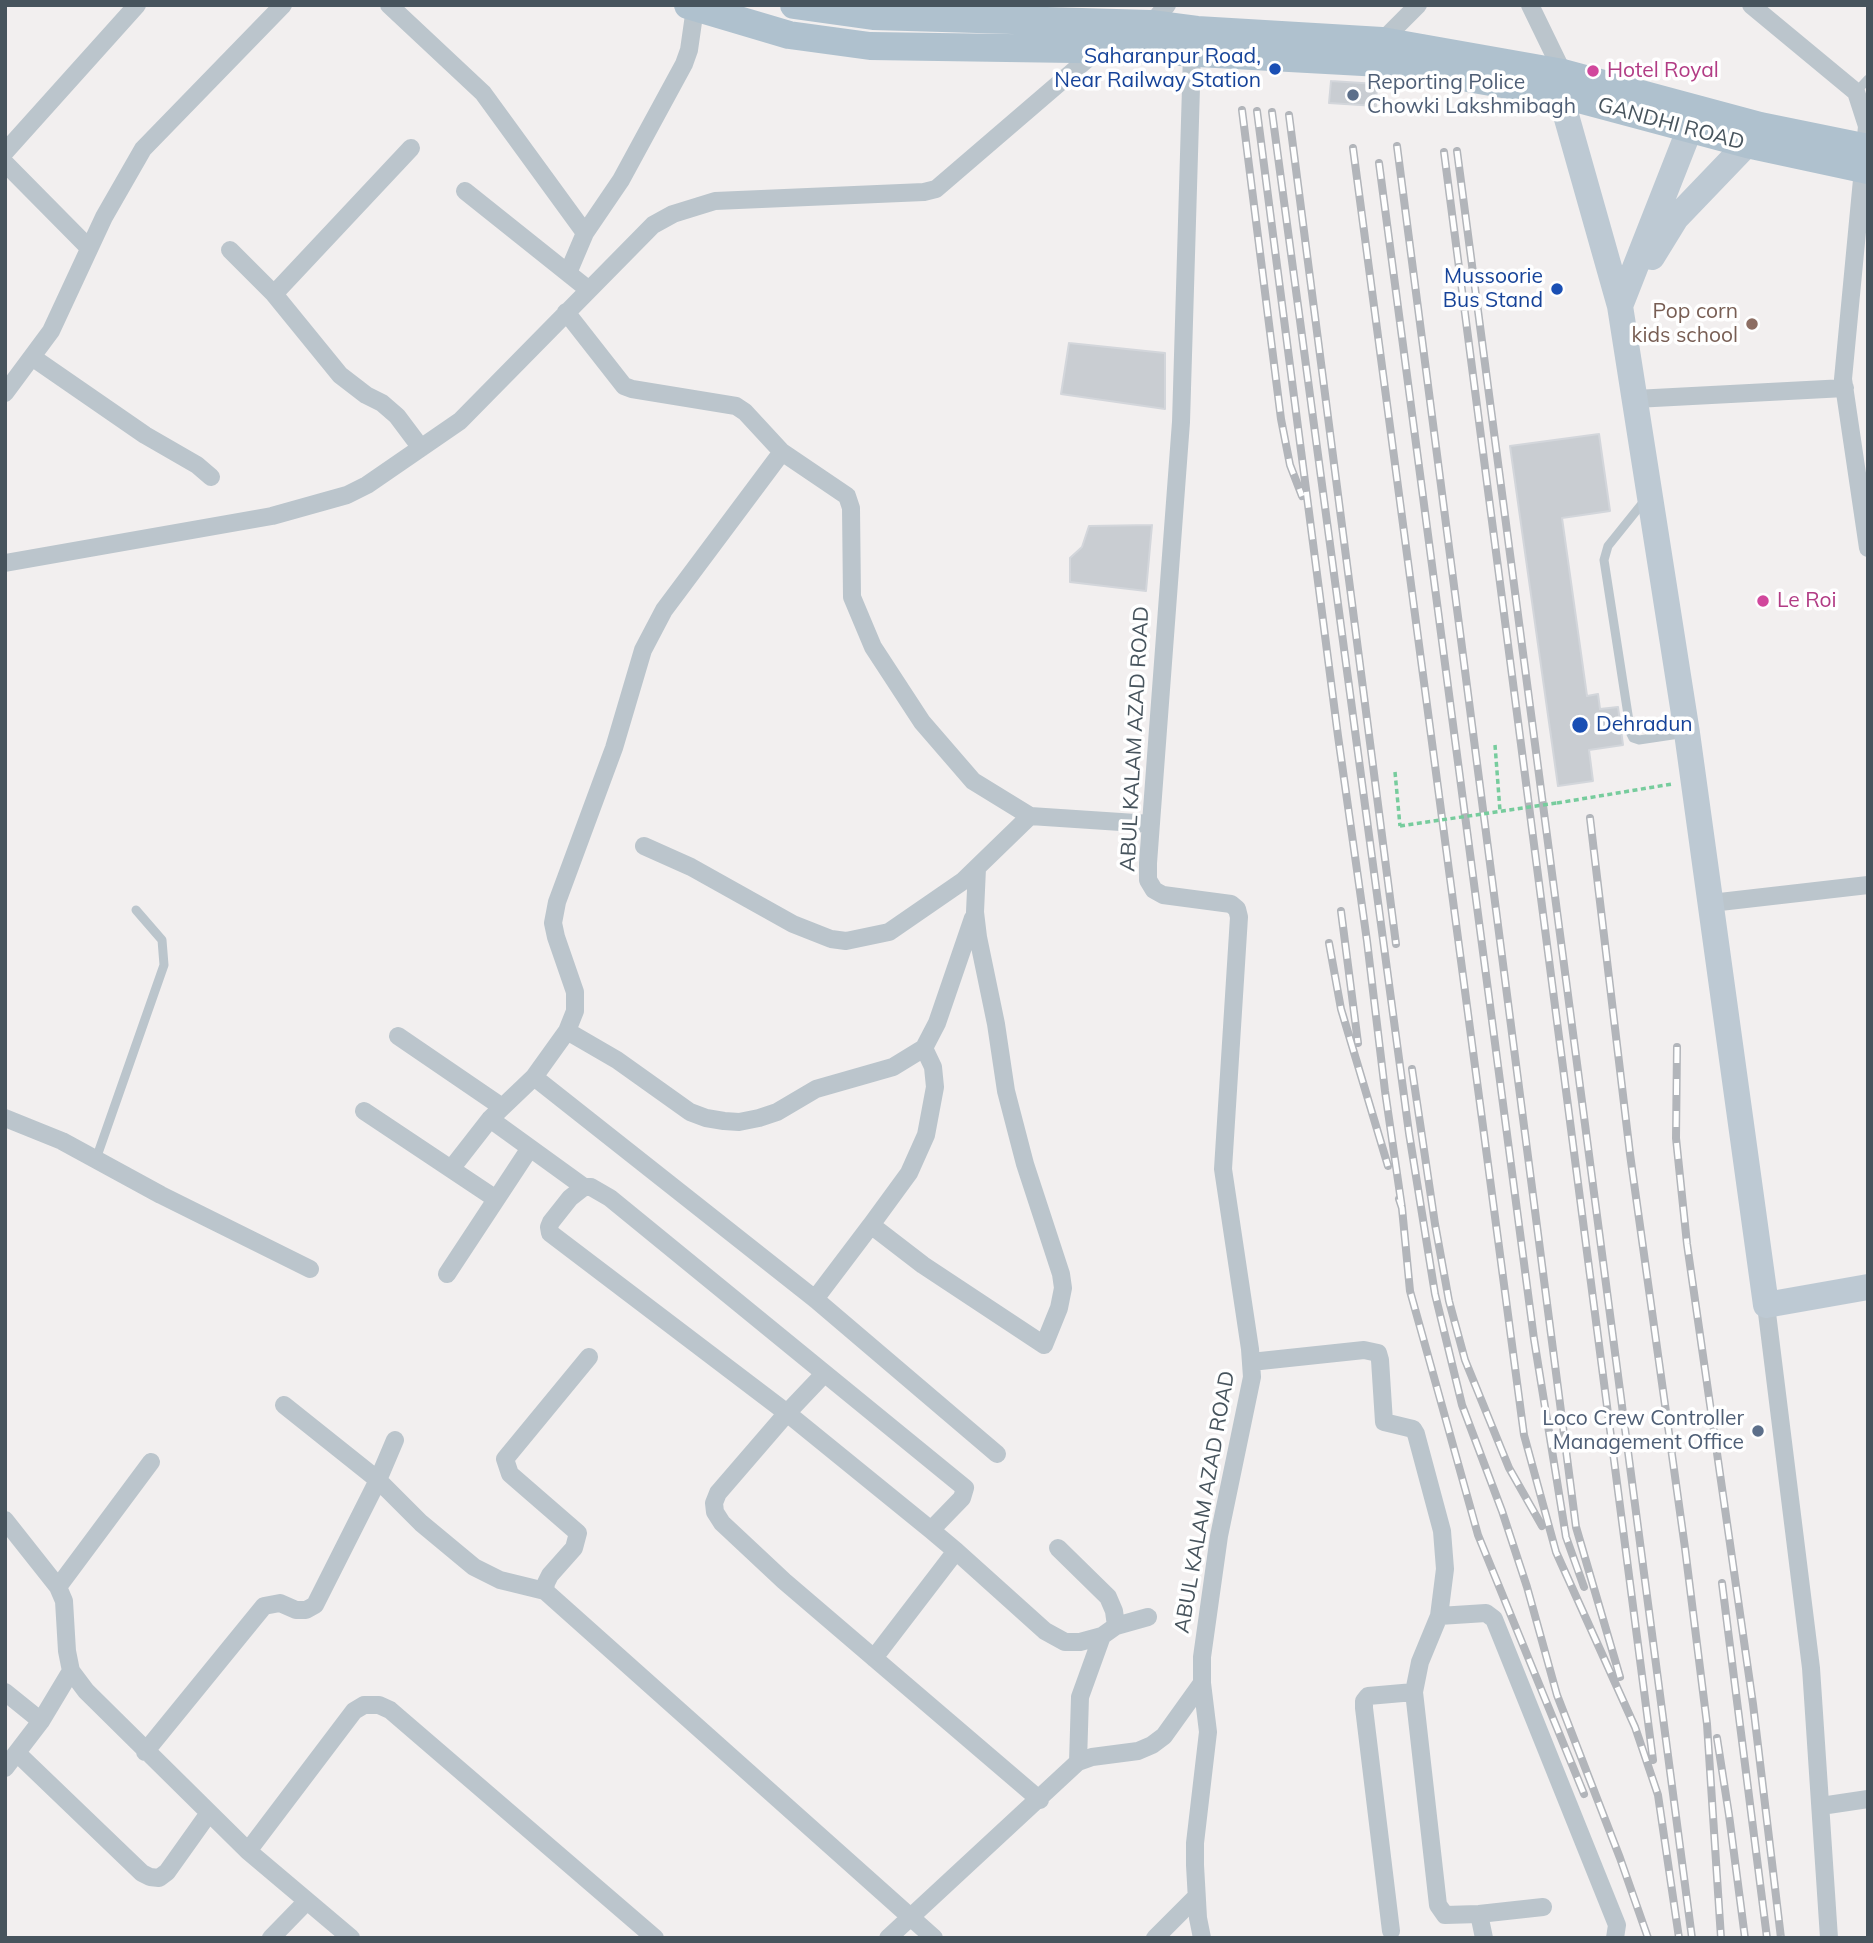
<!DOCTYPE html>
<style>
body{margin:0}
#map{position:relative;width:1873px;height:1943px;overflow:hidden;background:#f2efef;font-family:Mulish,sans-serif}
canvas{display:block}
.frame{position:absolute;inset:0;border:7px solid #47545d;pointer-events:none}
</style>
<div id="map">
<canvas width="1873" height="1943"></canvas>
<div class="frame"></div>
</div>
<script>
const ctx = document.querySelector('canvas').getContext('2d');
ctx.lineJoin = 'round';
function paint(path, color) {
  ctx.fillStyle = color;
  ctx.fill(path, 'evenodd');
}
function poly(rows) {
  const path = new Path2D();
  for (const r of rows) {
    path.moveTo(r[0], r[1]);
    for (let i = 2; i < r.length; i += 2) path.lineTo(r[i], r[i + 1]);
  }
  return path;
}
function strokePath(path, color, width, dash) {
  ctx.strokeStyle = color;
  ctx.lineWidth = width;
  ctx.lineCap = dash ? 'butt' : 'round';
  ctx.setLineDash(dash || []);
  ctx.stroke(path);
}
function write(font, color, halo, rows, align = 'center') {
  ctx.font = font + ' Mulish,sans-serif';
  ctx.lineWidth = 7;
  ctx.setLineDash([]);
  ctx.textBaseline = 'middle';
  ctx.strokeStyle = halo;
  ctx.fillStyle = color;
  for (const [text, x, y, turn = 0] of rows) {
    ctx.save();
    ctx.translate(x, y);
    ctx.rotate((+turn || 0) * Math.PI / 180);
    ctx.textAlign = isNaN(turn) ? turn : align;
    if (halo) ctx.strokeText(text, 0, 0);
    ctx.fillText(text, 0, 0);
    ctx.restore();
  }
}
const building = poly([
 [1331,81,1377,84,1376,106,1329,103,1331,81],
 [1069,343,1165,353,1165,409,1061,394,1069,343],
 [1599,434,1610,511,1562,518,1587,696,1598,694,1600,709,1618,707,1623,745,1589,750,1593,781,1558,786,1510,446,1599,434],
 [1152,525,1146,591,1070,582,1070,558,1082,547,1089,526,1152,525]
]);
const path = poly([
 [1495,745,1500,811],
 [1395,772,1400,826],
 [1557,803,1672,784]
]);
const lane = poly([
 [1856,92,1868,79],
 [1645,500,1608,546,1604,560,1631,734,1633,738,1639,740,1686,733],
 [96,1159,164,965,162,940,136,910]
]);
const street = poly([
 [389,5,483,93,585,233,568,273],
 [1530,5,1563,73],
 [1751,5,1856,92,1867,126,1865,148],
 [1151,24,1167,5],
 [1382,41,1418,5],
 [1192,54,1181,422,1148,863,1148,880,1154,890,1163,895,1231,904,1237,909,1239,917,1223,1169,1250,1349,1252,1377,1219,1536,1202,1657,1202,1683,1208,1732,1195,1843,1195,1865,1198,1918,1202,1938],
 [5,152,137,5],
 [5,163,89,248],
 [1863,169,1843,379,1868,548],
 [465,191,589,290],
 [585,233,621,180,684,64,689,50,695,8],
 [230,250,274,294,340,375,366,395,382,403,397,416,421,448],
 [274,294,411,148],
 [566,312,624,386,632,389,736,406,745,412,782,452,847,496,851,508,852,597,873,647,922,722,973,781,1030,816,1151,824],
 [32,357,145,435,197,465,211,477],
 [5,393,51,331,104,217,143,149,283,5],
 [1635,399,1845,388],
 [5,563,272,516,347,495,367,485,460,421,653,225,673,214,715,201,924,192,936,189,1099,49],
 [644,846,691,867,793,924,831,939,846,941,889,932,963,881,1030,816],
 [1711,903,1868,885],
 [567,1031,617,1060,690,1112,706,1118,724,1121,739,1122,759,1118,777,1112,816,1089,893,1067,924,1048,937,1023,973,918],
 [398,1036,502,1107],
 [924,1048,933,1067,935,1087,926,1135,909,1173,871,1225,923,1265,1044,1345,1059,1308,1063,1288,1061,1274,1025,1164,1006,1091,996,1024,978,937,975,912,977,868],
 [534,1077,815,1299,997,1454],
 [364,1111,496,1199],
 [5,1118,62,1141,161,1195,310,1269],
 [451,1169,490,1119],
 [584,1187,490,1119,534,1077,567,1031,575,1011,575,992,556,937,553,923,557,902,614,748,643,650,664,610,782,452],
 [447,1274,530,1148],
 [815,1299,871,1225],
 [1766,1305,1811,1668,1829,1938],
 [589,1357,505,1459,510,1474,578,1533,574,1548,550,1575,546,1583,545,1591,934,1938],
 [1251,1362,1364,1350,1378,1353,1380,1360,1384,1422,1413,1429,1416,1434,1442,1531,1445,1569,1439,1616,1486,1613,1494,1619,1617,1925,1615,1938],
 [824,1374,787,1413,718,1493,714,1503,715,1512,722,1523,784,1581,1040,1800],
 [284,1405,378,1480,421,1523,474,1567,500,1580,545,1591],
 [5,1520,58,1587,64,1601,67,1651,71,1671,86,1691,248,1851,351,1938],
 [931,1530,962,1498,965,1488,610,1198,591,1187,584,1187,570,1198,551,1222,549,1227,550,1233,787,1413,931,1530,956,1551,1045,1631,1065,1642,1080,1642,1102,1636,1116,1626,1148,1617],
 [1058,1548,1108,1597,1114,1611,1116,1626],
 [58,1587,151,1462],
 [1439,1616,1420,1662,1414,1692,1438,1905,1445,1915,1479,1914,1543,1907],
 [874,1658,956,1551],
 [5,1692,41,1721],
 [145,1752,264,1606,280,1603,296,1610,306,1610,315,1605,378,1480,395,1440],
 [17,1753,142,1873,150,1877,159,1878,167,1872,209,1813],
 [1078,1762,1080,1697,1102,1636],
 [5,1768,41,1721,71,1671],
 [1821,1806,1868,1799],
 [248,1851,354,1711,364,1705,379,1705,390,1710,655,1938],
 [1479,1914,1484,1938],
 [1391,1931,1364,1708,1364,1701,1368,1696,1414,1692],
 [271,1938,307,1901],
 [888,1938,1078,1762,1092,1757,1138,1751,1152,1745,1164,1736,1202,1683],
 [1155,1938,1196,1897]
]);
const secondary = poly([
 [1560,94,1620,306,1687,733,1766,1305,1868,1287],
 [1652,257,1676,218,1747,144],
 [1620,306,1690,128,1699,109]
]);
const primary = poly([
 [688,5,789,35,870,46,1143,50,1381,63,1560,94,1747,144,1868,170],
 [794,5,873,16,1151,24,1197,30,1382,41,1563,73,1760,126,1868,148]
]);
const rail = poly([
 [1242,110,1281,419,1290,465,1302,496],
 [1257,111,1338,736,1367,941,1385,1091,1402,1208],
 [1272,112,1409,1133,1435,1294,1462,1405,1502,1511,1527,1587,1557,1695,1620,1858,1648,1938],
 [1289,115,1396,944],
 [1397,146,1576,1527,1620,1677],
 [1353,148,1524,1435,1556,1552,1635,1727,1658,1795,1679,1938],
 [1457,151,1692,1938],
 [1444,152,1653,1760],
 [1379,163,1534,1339,1566,1537,1584,1587],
 [1590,818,1630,1154,1685,1548,1707,1724,1721,1938],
 [1341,911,1358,1043],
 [1329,943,1341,1009,1388,1166],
 [1677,1047,1676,1138,1687,1244,1753,1704,1781,1938],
 [1412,1069,1435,1224,1449,1301,1465,1360,1509,1468,1542,1526],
 [1399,1199,1402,1208,1410,1291,1478,1535,1584,1794],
 [1722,1583,1767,1938],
 [1717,1738,1729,1815,1745,1938]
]);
const pathBridge = poly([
 [1400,826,1557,803]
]);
const markers = [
 [1275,69,7,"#1a4fb4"],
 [1593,71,7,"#d1479c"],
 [1353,95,7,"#5c6f8a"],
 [1557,289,7,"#1a4fb4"],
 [1752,324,7,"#8d6e63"],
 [1763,601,7,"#d1479c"],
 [1580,725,9,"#1a4fb4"],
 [1758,1431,7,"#5c6f8a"]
];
const transitNames = [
 ["Saharanpur Road,",1261,57],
 ["Near Railway Station",1261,81],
 ["Mussoorie",1543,277],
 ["Bus Stand",1543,301],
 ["Dehradun",1596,725,"left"]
];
const hotelNames = [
 ["Hotel Royal",1607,71],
 ["Le Roi",1777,601]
];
const serviceNames = [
 ["Reporting Police",1367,83],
 ["Chowki Lakshmibagh",1367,107],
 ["Loco Crew Controller",1744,1419,"right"],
 ["Management Office",1744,1443,"right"]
];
const streetNames = [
 ["GANDHI ROAD",1671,124,15],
 ["ABUL KALAM AZAD ROAD",1135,739,-87],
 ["ABUL KALAM AZAD ROAD",1205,1502,-80]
];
const educationNames = [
 ["Pop corn",1738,312],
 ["kids school",1738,336]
];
paint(building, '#c9cdd2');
strokePath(building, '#d3d6db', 2);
strokePath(path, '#77cc9d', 3.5, [5, 3.5]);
strokePath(lane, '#bbc5cc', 9);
strokePath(street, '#bbc5cc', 18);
strokePath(secondary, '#bdc9d3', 26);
strokePath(primary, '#afc1ce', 28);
strokePath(rail, '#b2b5ba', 8);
strokePath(rail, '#fff', 5, [16]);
strokePath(pathBridge, '#77cc9d', 3.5, [5, 3.5]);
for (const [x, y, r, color] of markers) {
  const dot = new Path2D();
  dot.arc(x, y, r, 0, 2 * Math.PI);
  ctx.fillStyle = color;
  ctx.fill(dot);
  strokePath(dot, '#fff', 2.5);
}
write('21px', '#164399', '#fff', transitNames, 'right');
write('21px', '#b23c85', '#fff', hotelNames, 'left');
write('21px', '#4e5e75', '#fff', serviceNames, 'left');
write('21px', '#47545d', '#fff', streetNames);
write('21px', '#785e54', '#fff', educationNames, 'right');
</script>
